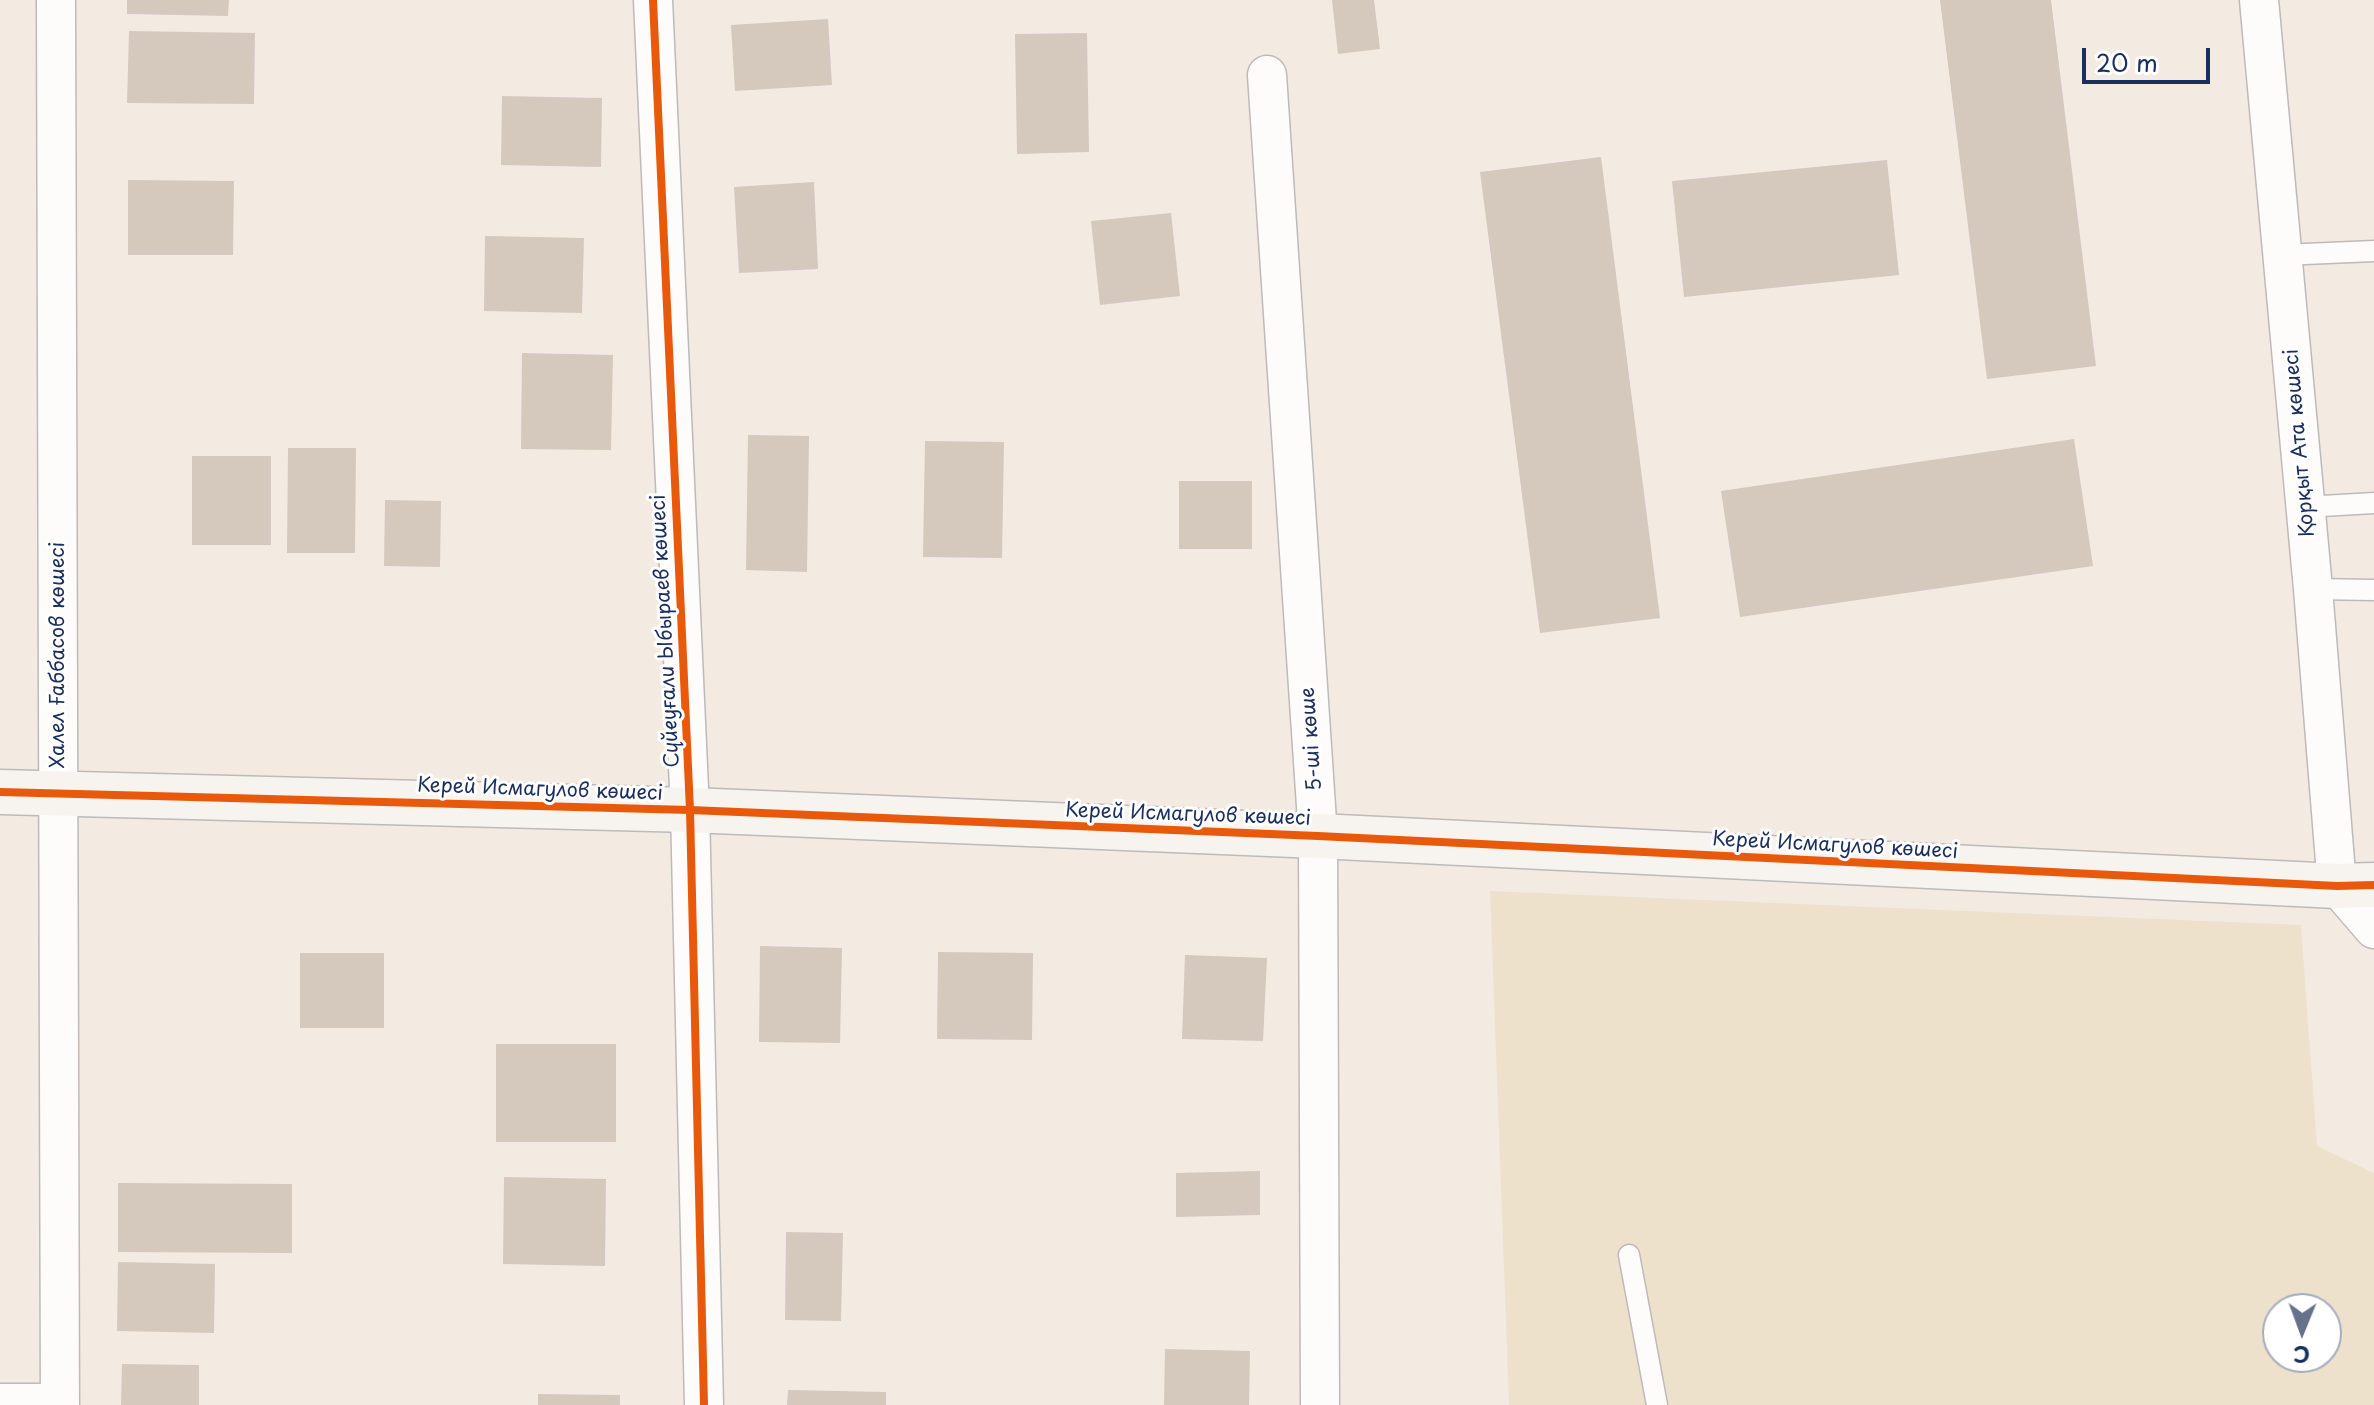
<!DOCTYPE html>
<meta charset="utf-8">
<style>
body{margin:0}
#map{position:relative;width:2374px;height:1405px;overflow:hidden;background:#f3ebe2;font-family:"Playpen Sans",sans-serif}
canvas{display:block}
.north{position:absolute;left:2262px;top:1293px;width:80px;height:80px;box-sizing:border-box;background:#fff;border:2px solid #a4acbf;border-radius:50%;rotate:181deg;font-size:22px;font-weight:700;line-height:32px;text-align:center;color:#1b2f5e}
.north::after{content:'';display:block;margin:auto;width:28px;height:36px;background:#67718c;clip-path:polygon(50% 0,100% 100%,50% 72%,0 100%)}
.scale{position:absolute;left:2082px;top:48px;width:128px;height:36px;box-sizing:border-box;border:4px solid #1b2f5e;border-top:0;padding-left:10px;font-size:24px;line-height:28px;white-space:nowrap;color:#1b2f5e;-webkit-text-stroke:6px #fff;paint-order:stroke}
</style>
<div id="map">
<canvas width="2374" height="1405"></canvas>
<div class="north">С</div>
<div class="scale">20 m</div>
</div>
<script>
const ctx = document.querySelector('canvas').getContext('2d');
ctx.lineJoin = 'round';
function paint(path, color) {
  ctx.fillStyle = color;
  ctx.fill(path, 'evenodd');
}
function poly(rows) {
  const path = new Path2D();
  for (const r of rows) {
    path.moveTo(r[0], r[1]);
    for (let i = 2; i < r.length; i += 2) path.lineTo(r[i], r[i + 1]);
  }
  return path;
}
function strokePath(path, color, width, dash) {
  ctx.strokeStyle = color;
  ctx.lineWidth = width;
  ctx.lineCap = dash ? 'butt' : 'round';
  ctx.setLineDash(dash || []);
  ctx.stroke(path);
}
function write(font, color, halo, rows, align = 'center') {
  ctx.font = font + ' "Playpen Sans",sans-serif';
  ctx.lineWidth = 6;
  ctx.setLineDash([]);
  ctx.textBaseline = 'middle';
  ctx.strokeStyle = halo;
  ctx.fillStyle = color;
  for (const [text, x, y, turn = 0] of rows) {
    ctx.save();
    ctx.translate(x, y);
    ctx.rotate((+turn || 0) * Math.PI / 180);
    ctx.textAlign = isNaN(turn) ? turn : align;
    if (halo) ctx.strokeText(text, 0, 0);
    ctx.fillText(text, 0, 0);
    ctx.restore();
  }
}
const built = poly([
 [1490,891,2301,925,2317,1146,2374,1173,2374,1405,1509,1405],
 [2278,1309,2326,1309,2326,1357,2278,1357]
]);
const building = poly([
 [127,0,229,0,228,16,127,14],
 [1332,0,1374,0,1380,49,1338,54],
 [1940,0,2051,0,2096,366,1987,379],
 [828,19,832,85,735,91,731,25],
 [129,31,255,33,254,104,127,103],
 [1087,33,1089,152,1017,154,1015,34],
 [502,96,602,98,601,167,501,165],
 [1601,157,1660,618,1540,633,1480,172],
 [1887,160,1899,275,1684,297,1672,181],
 [128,180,234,181,233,255,128,255],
 [814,182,818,269,739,273,734,187],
 [1171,213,1180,296,1100,305,1091,221],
 [485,236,584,238,582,313,484,311],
 [522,353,613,355,611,450,521,449],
 [748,435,809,436,807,572,746,570],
 [2074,439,2093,566,1740,617,1721,491],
 [925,441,1004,442,1002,558,923,557],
 [288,448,356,448,355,553,287,553],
 [192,456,271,456,271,545,192,545],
 [1179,481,1252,481,1252,549,1179,549],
 [385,500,441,501,440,567,384,566],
 [760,946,842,948,840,1043,759,1042],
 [938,952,1033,953,1032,1040,937,1039],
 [300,953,384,953,384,1028,300,1028],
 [1185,955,1267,958,1263,1041,1182,1039],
 [496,1044,616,1044,616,1142,496,1142],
 [1260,1171,1260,1215,1176,1217,1176,1173],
 [504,1177,606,1179,605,1266,503,1264],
 [118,1183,292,1184,292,1253,118,1252],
 [786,1232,843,1233,841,1321,785,1320],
 [118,1262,215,1264,214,1333,117,1331],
 [1165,1349,1250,1351,1249,1405,1164,1405],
 [122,1364,199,1365,199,1405,121,1405],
 [788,1390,886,1392,886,1405,787,1405],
 [538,1394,620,1395,620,1405,538,1405]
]);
const lane = poly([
 [2282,255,2374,251],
 [2305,507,2374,503],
 [2313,589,2374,590],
 [1629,1255,1657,1405]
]);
const street = poly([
 [56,0,60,1405],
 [653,0,690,810,704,1405],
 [2259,0,2313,589,2337,886,2374,929],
 [1267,75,1318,836,1320,1405],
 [0,1403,60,1403]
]);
const secondary = poly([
 [0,792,690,810,1318,836,2337,886,2374,885]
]);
const cycleway = poly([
 [653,0,690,810,704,1405],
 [0,792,690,810,1318,836,2337,886,2374,885]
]);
const streetNames = [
 ["Қорқыт Ата көшесi",2300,443,-95],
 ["Сүйеуғали Ыбыраев көшесi",666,631,-93],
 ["Халел Ғаббасов көшесі",58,655,-90],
 ["5-шi көше",1312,739,-94],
 ["Керей Исмагулов көшесі",540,790,2],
 ["Керей Исмагулов көшесі",1188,815,2],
 ["Керей Исмагулов көшесі",1835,846,3]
];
paint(built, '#eee1cc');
paint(building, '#d5c8bd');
strokePath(lane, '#bdbab9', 23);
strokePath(street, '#bdbab9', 41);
strokePath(secondary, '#bdbab9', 47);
strokePath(lane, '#fdfcfb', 20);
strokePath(street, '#fdfcfb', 38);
strokePath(secondary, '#f7f4f0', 44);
strokePath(cycleway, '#e8590c', 8);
write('20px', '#1b2f5e', '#fff', streetNames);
</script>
